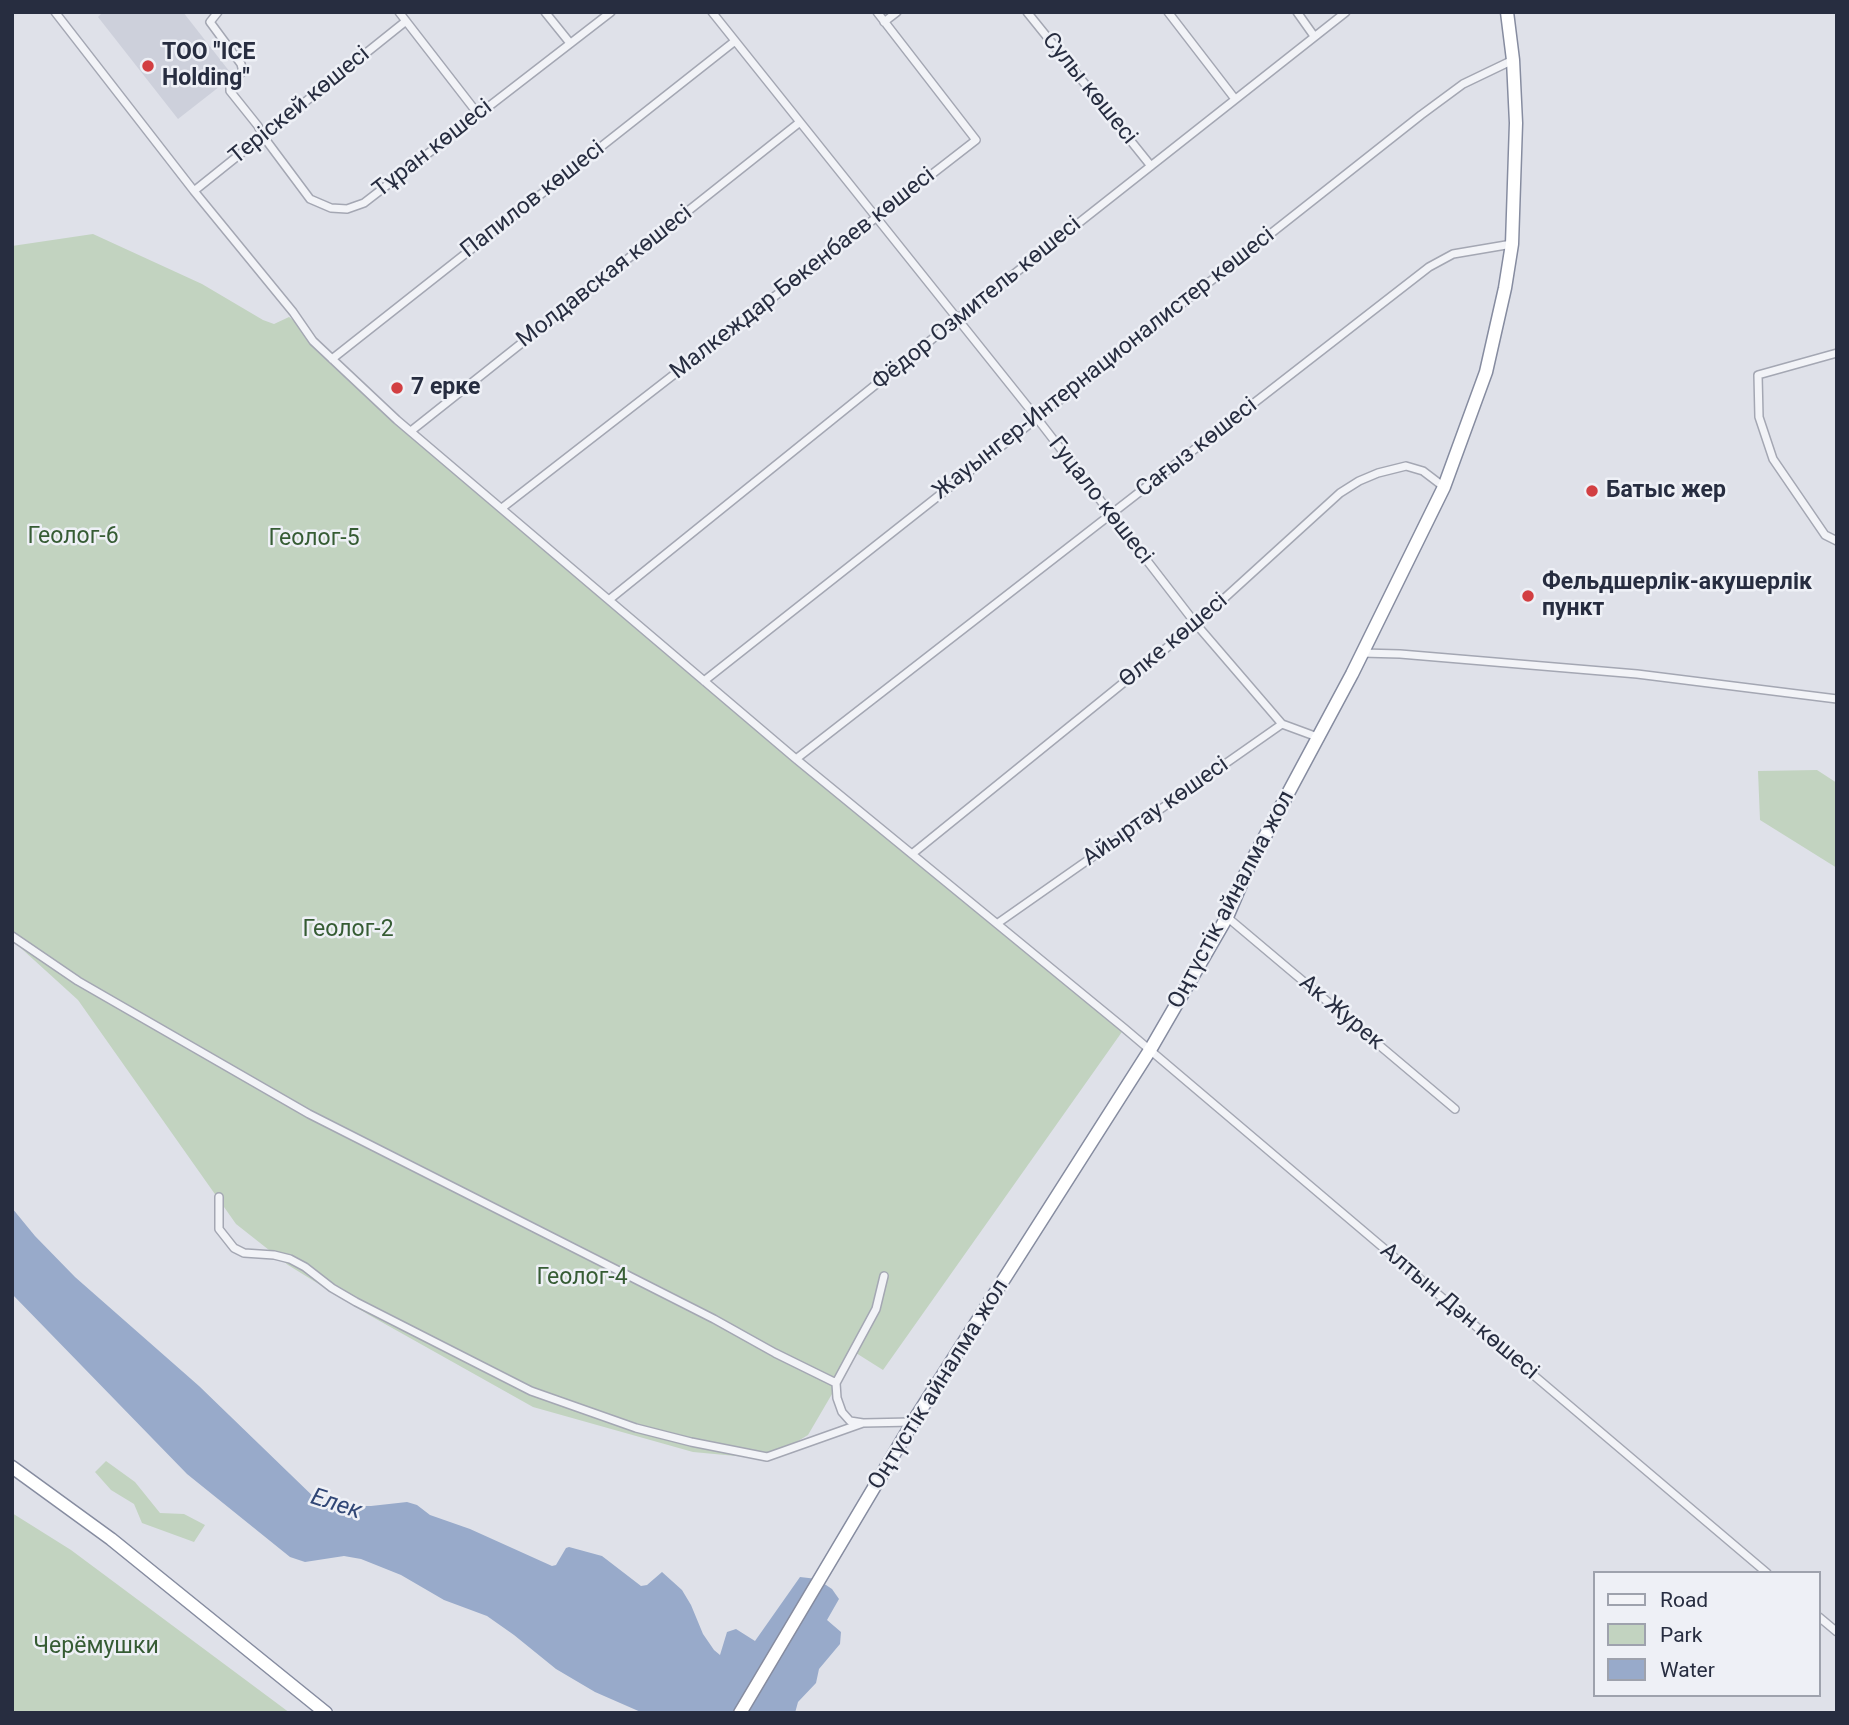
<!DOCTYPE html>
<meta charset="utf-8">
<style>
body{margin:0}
#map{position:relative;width:1849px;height:1725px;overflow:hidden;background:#dfe1e9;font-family:Roboto,sans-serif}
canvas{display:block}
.frame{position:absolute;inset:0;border:14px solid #272d40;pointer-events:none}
.legend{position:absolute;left:1593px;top:1571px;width:228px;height:126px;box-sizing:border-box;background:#eef0f6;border:2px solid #9ea2ad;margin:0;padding:9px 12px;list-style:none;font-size:21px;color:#272d40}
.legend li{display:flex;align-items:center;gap:14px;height:35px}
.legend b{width:35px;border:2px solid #9ea2ad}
</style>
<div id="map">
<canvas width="1849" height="1725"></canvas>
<div class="frame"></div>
<ul class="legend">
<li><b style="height:9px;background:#f2f3f7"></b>Road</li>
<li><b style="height:19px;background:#c2d3c0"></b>Park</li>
<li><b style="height:19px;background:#98aaca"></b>Water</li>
</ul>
</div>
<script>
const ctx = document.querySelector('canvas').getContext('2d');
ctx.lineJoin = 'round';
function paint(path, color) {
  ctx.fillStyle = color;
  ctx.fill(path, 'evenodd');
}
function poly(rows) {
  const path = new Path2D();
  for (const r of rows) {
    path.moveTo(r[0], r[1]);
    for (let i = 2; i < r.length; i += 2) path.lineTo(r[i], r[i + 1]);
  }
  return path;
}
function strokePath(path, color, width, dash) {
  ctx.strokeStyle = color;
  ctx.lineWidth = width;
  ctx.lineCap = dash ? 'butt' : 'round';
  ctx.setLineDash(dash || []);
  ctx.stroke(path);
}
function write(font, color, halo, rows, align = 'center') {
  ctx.font = font + ' Roboto,sans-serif';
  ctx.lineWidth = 5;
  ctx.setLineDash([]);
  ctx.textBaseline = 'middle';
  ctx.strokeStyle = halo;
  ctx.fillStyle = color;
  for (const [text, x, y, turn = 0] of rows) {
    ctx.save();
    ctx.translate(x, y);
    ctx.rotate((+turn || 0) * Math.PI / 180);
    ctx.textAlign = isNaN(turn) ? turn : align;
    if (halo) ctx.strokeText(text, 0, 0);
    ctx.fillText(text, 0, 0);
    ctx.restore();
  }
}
const built = poly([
 [103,12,183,12,233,76,178,119,98,17]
]);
const green = poly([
 [93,234,202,284,263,320,274,324,289,317,296,322,323,356,1124,1029,883,1370,856,1353,808,1435,768,1459,693,1452,533,1407,369,1315,288,1265,236,1224,78,1000,12,940,12,246],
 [1817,770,1837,783,1837,868,1760,820,1758,771],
 [106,1461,135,1482,160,1513,184,1514,205,1525,194,1542,142,1523,134,1504,111,1490,95,1472],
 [12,1513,71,1550,290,1713,12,1713]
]);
const water = poly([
 [12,1208,35,1236,75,1277,199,1386,320,1503,337,1506,371,1506,407,1502,417,1505,430,1515,470,1529,552,1566,556,1565,566,1548,569,1547,602,1556,641,1586,647,1585,662,1572,682,1590,691,1605,703,1634,714,1650,720,1655,727,1632,736,1629,755,1641,800,1577,817,1579,832,1589,839,1599,827,1620,841,1632,840,1644,819,1669,816,1683,798,1702,795,1713,643,1713,595,1692,556,1669,514,1635,487,1616,444,1600,401,1575,361,1559,344,1556,305,1562,290,1557,187,1474,12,1294]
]);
const minor = poly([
 [55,12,194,191,293,312,313,341,397,420,796,759,1124,1028,1767,1573],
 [218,12,210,22,241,64,242,68,242,72,230,84,230,91,258,126,263,136,310,199,331,208,347,209,364,203,611,12],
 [399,12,478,114],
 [545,12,570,43],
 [712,12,1036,417,1196,624,1282,724],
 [1027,12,1151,166],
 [1168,12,1235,99],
 [1297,12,1314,36],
 [884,22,897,12],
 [194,191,406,21],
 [1837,353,1758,375,1759,417,1773,459,1825,535,1837,541],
 [332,359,735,41],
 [411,431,800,122],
 [502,508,976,140,877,12],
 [610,599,957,319,1346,12],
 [1362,653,1400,654,1637,674,1837,699],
 [704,681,1421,115,1463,84,1513,60],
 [796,759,1429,267,1453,254,1512,244],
 [912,854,1196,624,1340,493,1359,481,1378,473,1406,466,1423,471,1444,487],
 [1227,917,1455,1109],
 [998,923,1282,724,1320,738],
 [12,936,78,981,309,1114,714,1319,775,1353,836,1383,876,1309,884,1276],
 [219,1197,219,1229,234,1248,244,1253,274,1255,290,1259,305,1267,332,1288,356,1302,531,1391,636,1428,691,1442,767,1457,863,1423,913,1422],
 [836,1383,837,1398,842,1412,850,1421,863,1423],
 [1819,1617,1837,1632]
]);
const trunk = poly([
 [12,1467,111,1539,326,1713],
 [740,1713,913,1422,1150,1050,1227,917,1248,868,1352,674,1444,487,1486,372,1505,288,1512,244,1516,123,1513,60,1507,12]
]);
const markers = [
 [148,66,7,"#d23f42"],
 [397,388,7,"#d23f42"],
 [1592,491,7,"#d23f42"],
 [1528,596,7,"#d23f42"]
];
const poiNames = [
 ["ТОО \"ICE",162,53],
 ["Holding\"",162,79],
 ["7 ерке",411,388],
 ["Батыс жер",1606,491],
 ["Фельдшерлік-акушерлік",1542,583],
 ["пункт",1542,609]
];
const streetNames = [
 ["Сулы көшесі",1089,89,51],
 ["Теріскей көшесі",300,106,-39],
 ["Тұран көшесі",433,149,-38],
 ["Папилов көшесі",533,200,-38],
 ["Малкеждар Бөкенбаев көшесі",803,274,-38],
 ["Молдавская көшесі",605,277,-38],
 ["Фёдор Озмитель көшесі",977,304,-39],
 ["Жауынгер-Интернационалистер көшесі",1104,364,-38],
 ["Сағыз көшесі",1197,448,-38],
 ["Гуцало көшесі",1100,501,52],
 ["Өлке көшесі",1174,641,-40],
 ["Айыртау көшесі",1156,812,-35],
 ["Оңтүстік айналма жол",1232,900,-62],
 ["Ак Журек",1341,1013,40],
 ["Алтын Дән көшесі",1459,1312,40],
 ["Оңтүстік айналма жол",939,1385,-58]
];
const parkNames = [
 ["Геолог-6",73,537],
 ["Геолог-5",314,539],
 ["Геолог-2",348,930],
 ["Геолог-4",582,1278],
 ["Черёмушки",96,1647]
];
const waterNames = [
 ["Елек",336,1505,18]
];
paint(built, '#cdd0db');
paint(green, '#c2d3c0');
paint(water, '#98aaca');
strokePath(minor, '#a4a7b3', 10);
strokePath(trunk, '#868ca0', 15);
strokePath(minor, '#f2f3f7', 7);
strokePath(trunk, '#fff', 12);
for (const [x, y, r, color] of markers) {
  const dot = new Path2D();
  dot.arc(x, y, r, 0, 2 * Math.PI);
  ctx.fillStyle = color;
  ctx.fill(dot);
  strokePath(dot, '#eef0f6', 2.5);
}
write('bold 23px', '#272d40', '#eef0f6', poiNames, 'left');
write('23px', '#272d40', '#eef0f6', streetNames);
write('23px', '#365c34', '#eef0f6', parkNames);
write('italic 24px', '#304675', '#eef0f6', waterNames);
</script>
